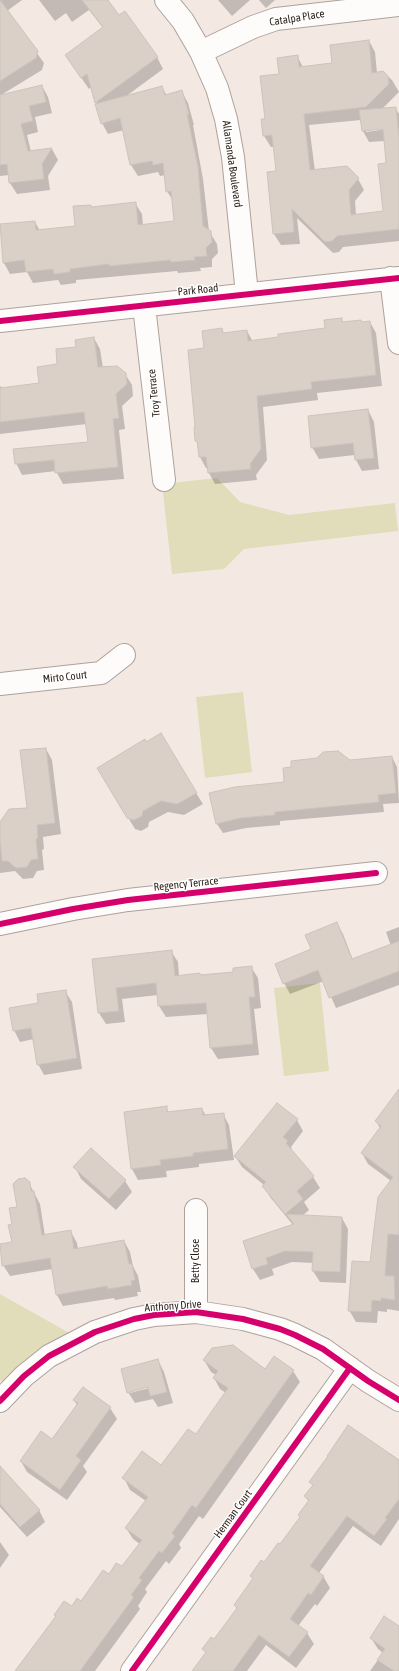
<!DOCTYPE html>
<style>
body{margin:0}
canvas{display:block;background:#f4e8e2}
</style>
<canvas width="399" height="1671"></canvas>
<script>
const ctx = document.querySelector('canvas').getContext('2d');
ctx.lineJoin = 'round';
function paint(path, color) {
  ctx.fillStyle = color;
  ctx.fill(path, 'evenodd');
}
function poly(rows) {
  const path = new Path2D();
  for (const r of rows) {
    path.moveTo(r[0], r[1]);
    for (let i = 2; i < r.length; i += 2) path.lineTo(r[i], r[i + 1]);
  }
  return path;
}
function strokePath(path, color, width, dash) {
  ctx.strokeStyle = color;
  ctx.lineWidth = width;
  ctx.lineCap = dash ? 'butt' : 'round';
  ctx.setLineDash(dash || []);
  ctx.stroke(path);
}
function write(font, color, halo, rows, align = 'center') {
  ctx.font = font + ' "Asap Condensed",sans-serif';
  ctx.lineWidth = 3;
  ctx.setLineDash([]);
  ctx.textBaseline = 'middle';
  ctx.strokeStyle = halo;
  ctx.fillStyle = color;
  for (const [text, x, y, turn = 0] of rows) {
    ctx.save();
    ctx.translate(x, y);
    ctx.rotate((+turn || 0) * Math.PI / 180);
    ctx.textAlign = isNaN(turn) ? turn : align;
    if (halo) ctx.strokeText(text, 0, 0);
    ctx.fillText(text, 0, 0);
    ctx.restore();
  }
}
const green = poly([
 [217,478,240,502,289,515,395,503,398,531,244,549,224,569,172,574,162,484],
 [243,692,252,772,205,778,196,697],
 [320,983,329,1071,284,1076,274,988],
 [0,1294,80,1339,5,1395,0,1379]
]);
const shadow = poly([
 [0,0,22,0,7,11,44,63,42,70,1,95,42,86,48,97,52,113,35,117,38,132,27,135,31,152,52,149,58,160,48,176,50,190,17,194,10,183,9,175,0,176],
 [39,0,107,0,119,17,157,57,163,69,125,97,162,87,167,96,182,92,188,103,194,125,193,125,203,179,209,231,217,244,218,253,212,259,212,267,200,268,201,271,178,273,177,271,76,280,76,283,61,285,58,280,33,283,27,272,10,274,4,263,0,225,35,222,40,231,77,227,90,206,92,208,135,203,142,214,143,226,175,222,173,201,167,191,166,175,160,176,158,172,138,176,131,165,124,130,108,134,102,123,92,86,89,89,66,56,103,28,89,10,72,22,66,13,55,21],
 [218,0,250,0,232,16],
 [259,0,275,0,266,8],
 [369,41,375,52,377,73,383,72,392,80,399,92,382,109,395,108,399,114,399,241,343,247,339,252,333,253,297,218,300,244,281,245,274,234,268,173,277,172,275,147,271,147,264,136,263,120,266,120,280,75,297,56,303,67,333,63],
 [361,120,363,131,369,142,385,141,387,164,384,212,356,215,355,201,364,190,358,179,315,171,309,125],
 [387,127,388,129,366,132,366,130],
 [341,319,344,323,370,322,376,333,382,386,317,393,318,400,263,407,267,460,256,475,257,480,215,484,209,473,208,468,206,468,200,457,195,428,205,349,222,330,224,334,247,331,253,342,326,329],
 [94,338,100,349,103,368,125,374,132,385,133,396,122,406,125,429,119,430,124,479,63,484,56,471,22,475,16,463,89,443,87,424,0,434,0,386,4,389,40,384,77,348],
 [368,410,374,422,379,469,362,471,356,460,355,455,319,459,312,447],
 [46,749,52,760,61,834,43,837,44,849,42,850,44,870,37,871,33,878,23,879,15,871,0,873,0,822,28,809],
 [392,757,397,767,399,803,383,804,384,812,280,821,280,825,246,828,223,833,217,824,285,783,350,761],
 [98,768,196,793,203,804,184,815,168,812,149,822,148,827,141,831,135,829],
 [337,923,343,934,353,960,391,946,386,932,399,927,399,985,336,1008,324,981,290,994,284,983],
 [171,951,178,962,179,976,200,976,234,973,251,967,258,978,261,1008,254,1009,259,1055,218,1059,211,1048,208,1014,166,1017,159,1006,158,995,122,999,125,1022,106,1024,99,1013,93,960],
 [65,991,72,1002,82,1069,44,1075,38,1064,34,1039,20,1042,14,1030,39,1004],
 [399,1101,399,1311,387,1309,387,1312,378,1311,377,1323,356,1322,349,1310,371,1263,391,1181,368,1164,362,1153,380,1128,376,1121],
 [166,1107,169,1113,202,1109,206,1116,223,1114,229,1125,234,1160,199,1164,199,1167,166,1171,167,1177,138,1180,132,1169],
 [297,1120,303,1131,291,1147,293,1153,313,1177,320,1188,304,1202,309,1210,302,1216,342,1218,348,1229,346,1283,320,1282,313,1271,314,1263,292,1262,272,1269,274,1275,260,1280,253,1269,244,1242,293,1225,270,1197,264,1185,242,1167,235,1156],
 [91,1150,125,1181,132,1192,116,1210,81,1179,75,1167],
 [29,1183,40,1204,45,1236,71,1232,77,1243,78,1249,124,1241,130,1252,133,1266,138,1276,141,1292,137,1292,138,1296,115,1300,114,1298,63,1306,57,1295,52,1269,10,1276,3,1265,0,1245,13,1243,13,1225],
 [158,1360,164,1372,173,1403,158,1407,153,1399,135,1403,128,1392],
 [152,1385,153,1387,130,1393,130,1391],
 [204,1360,266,1371,293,1371,300,1382,203,1519,199,1516,179,1544,181,1548,169,1564,166,1561,145,1589,147,1592,138,1606,140,1609,95,1671,16,1671,56,1617,55,1615,81,1602,109,1575,122,1568,140,1544,133,1539,126,1528,146,1501,130,1490,124,1478,162,1467,196,1436,226,1393,220,1389,214,1378,216,1375,211,1372],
 [74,1400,110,1408,117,1419,83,1466,87,1472,67,1500,27,1472,21,1461,52,1440,77,1405],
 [391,1454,399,1460,399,1519,381,1546,353,1526,319,1573,323,1576,330,1588,317,1606,315,1604,298,1626,307,1633,314,1644,296,1668,266,1645,247,1671,193,1671,206,1654,204,1649,215,1641,237,1610,235,1605,254,1580,251,1576,280,1546,301,1518,299,1515,309,1502,305,1496,313,1486,310,1482],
 [0,1483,39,1510,45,1522,27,1537,0,1507],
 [0,1542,9,1555,0,1568],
 [399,1627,399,1671,370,1671,383,1653,378,1649,371,1638]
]);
const building = poly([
 [0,0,38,51,36,58,0,81,0,0],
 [82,0,108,0,119,15,125,11,158,57,95,103,87,74,81,78,65,55,103,27,82,0],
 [369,40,372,73,383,71,388,76,389,84,366,107,304,114,310,170,347,166,359,178,349,190,351,215,383,211,378,164,386,163,383,129,362,131,359,110,396,107,399,137,399,229,337,236,332,241,325,242,292,209,294,232,273,234,267,172,276,171,272,135,263,136,261,119,265,119,260,76,279,74,277,58,298,55,299,67,332,63,330,45,369,40],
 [42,85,46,102,29,106,33,121,21,124,28,151,52,148,42,164,44,179,9,183,7,164,0,165,0,95,42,85],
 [162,86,165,95,182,90,189,114,187,114,198,167,203,226,211,231,212,242,206,248,207,256,194,257,195,260,171,262,171,260,109,266,109,264,70,269,70,272,54,274,53,269,26,272,24,260,3,263,0,224,35,221,36,230,75,226,73,206,91,205,91,207,136,202,138,225,174,221,171,191,166,192,163,163,153,165,152,161,130,165,120,118,101,124,95,104,162,86],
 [342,318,342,322,361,320,362,322,370,321,376,375,311,382,312,389,257,396,261,449,250,464,251,469,208,473,206,457,199,457,197,441,195,441,194,427,195,427,188,350,204,348,202,331,222,328,223,333,247,330,248,341,278,337,278,334,325,328,324,320,342,318],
 [94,337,98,367,117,366,126,373,127,384,116,394,119,418,113,419,118,467,55,473,54,460,15,464,13,449,88,442,84,412,0,422,0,388,39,383,37,367,57,364,56,349,76,347,75,340,94,337],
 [368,409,374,458,355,460,353,443,311,448,308,416,368,409],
 [161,733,197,793,177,804,161,801,143,811,142,816,134,820,127,818,97,768,145,739,146,742,161,733],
 [46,748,55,823,37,825,38,838,36,839,38,859,31,860,27,867,16,868,8,861,2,861,0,841,0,822,9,809,27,808,20,750,46,748],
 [338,751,350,760,392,756,396,793,378,795,379,802,275,812,275,815,240,818,216,824,209,793,235,787,284,782,283,768,291,767,291,761,317,758,323,752,338,751],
 [337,922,352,959,399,941,399,971,329,998,318,970,283,984,275,964,311,949,305,935,337,922],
 [172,950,175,976,200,973,200,975,233,972,233,968,252,966,255,997,249,997,253,1044,210,1048,206,1003,158,1006,156,983,116,988,119,1011,98,1013,92,959,172,950],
 [66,990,77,1058,37,1065,31,1028,13,1031,9,1008,38,1003,37,994,66,990],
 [399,1089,399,1235,388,1234,385,1276,394,1276,395,1300,381,1298,381,1301,372,1300,371,1312,348,1311,352,1261,370,1262,378,1197,393,1177,361,1153,381,1126,375,1121,399,1089],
 [277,1103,298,1119,283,1137,288,1141,286,1143,314,1176,297,1191,303,1199,285,1214,262,1186,266,1182,234,1156,277,1103],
 [167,1106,167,1112,202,1108,203,1115,224,1113,228,1149,193,1153,193,1156,160,1160,161,1165,131,1169,124,1112,167,1106],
 [91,1148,126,1180,109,1199,73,1167,91,1148],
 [25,1178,30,1182,31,1191,34,1191,42,1235,71,1230,74,1249,124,1240,129,1264,132,1264,135,1280,131,1281,132,1285,108,1289,107,1286,56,1295,50,1258,2,1266,0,1244,12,1242,8,1225,12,1224,9,1208,17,1207,13,1184,18,1179,25,1178],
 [286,1214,342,1217,340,1272,312,1271,313,1252,285,1251,266,1258,268,1264,252,1269,243,1241,294,1224,286,1214],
 [233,1345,265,1369,274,1356,294,1370,196,1508,192,1505,172,1533,175,1536,162,1553,159,1551,139,1578,142,1580,131,1595,134,1597,80,1671,15,1671,56,1616,54,1615,64,1601,72,1606,77,1598,81,1601,103,1570,109,1574,116,1563,122,1566,142,1540,125,1528,148,1497,122,1478,142,1451,161,1465,188,1429,196,1434,228,1388,213,1378,218,1371,203,1360,212,1348,233,1345],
 [158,1359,167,1392,150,1396,148,1387,127,1393,121,1369,158,1359],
 [83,1387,111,1407,76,1456,81,1460,60,1490,20,1461,41,1431,52,1439,78,1403,73,1400,83,1387],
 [348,1425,399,1460,399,1499,385,1518,387,1519,374,1536,347,1516,310,1566,324,1576,311,1595,308,1593,290,1619,308,1632,289,1657,259,1635,233,1671,192,1671,206,1652,202,1649,211,1637,214,1639,237,1608,234,1605,253,1578,250,1576,261,1560,264,1562,278,1543,280,1544,300,1517,298,1515,309,1500,304,1496,313,1485,309,1482,328,1456,327,1456,348,1425],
 [0,1466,40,1510,20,1527,0,1504,0,1466],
 [384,1616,399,1626,399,1671,394,1671,377,1660,385,1649,370,1638,384,1616]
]);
const minor = poly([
 [166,0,183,21,201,52,217,88,226,119,233,157,247,294],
 [201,52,253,27,276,19,399,5],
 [391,278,399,343],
 [144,306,164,480],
 [0,321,399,278],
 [0,684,101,673,124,655],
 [0,924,73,909,128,900,376,873],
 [196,1210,196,1312],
 [0,1401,24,1376,49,1356,95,1332,134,1319,154,1315,196,1312,243,1319,280,1329,295,1335,323,1349,368,1381,399,1400],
 [132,1671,350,1368]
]);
const cycleway = poly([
 [0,321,399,278],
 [0,924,73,909,128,900,376,873],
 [0,1401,24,1376,49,1356,95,1332,134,1319,154,1315,196,1312,243,1319,280,1329,295,1335,323,1349,368,1381,399,1400],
 [132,1671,350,1368]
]);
const streetNames = [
 ["Catalpa Place",297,18,-9],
 ["Allamanda Boulevard",232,164,82],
 ["Park Road",198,290,-6],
 ["Troy Terrace",154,393,-96],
 ["Mirto Court",65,677,-6],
 ["Regency Terrace",186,884,-6],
 ["Betty Close",196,1261,-90],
 ["Anthony Drive",173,1306,-4],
 ["Herman Court",233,1514,-54]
];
paint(green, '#e1ddba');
paint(shadow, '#0003');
paint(building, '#dad0c8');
strokePath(building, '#ccc4bc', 1);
strokePath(minor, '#ada29c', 24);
strokePath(minor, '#fdfcfb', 22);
strokePath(cycleway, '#d6006c', 6);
write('11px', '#2c1f18', '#fff', streetNames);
</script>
